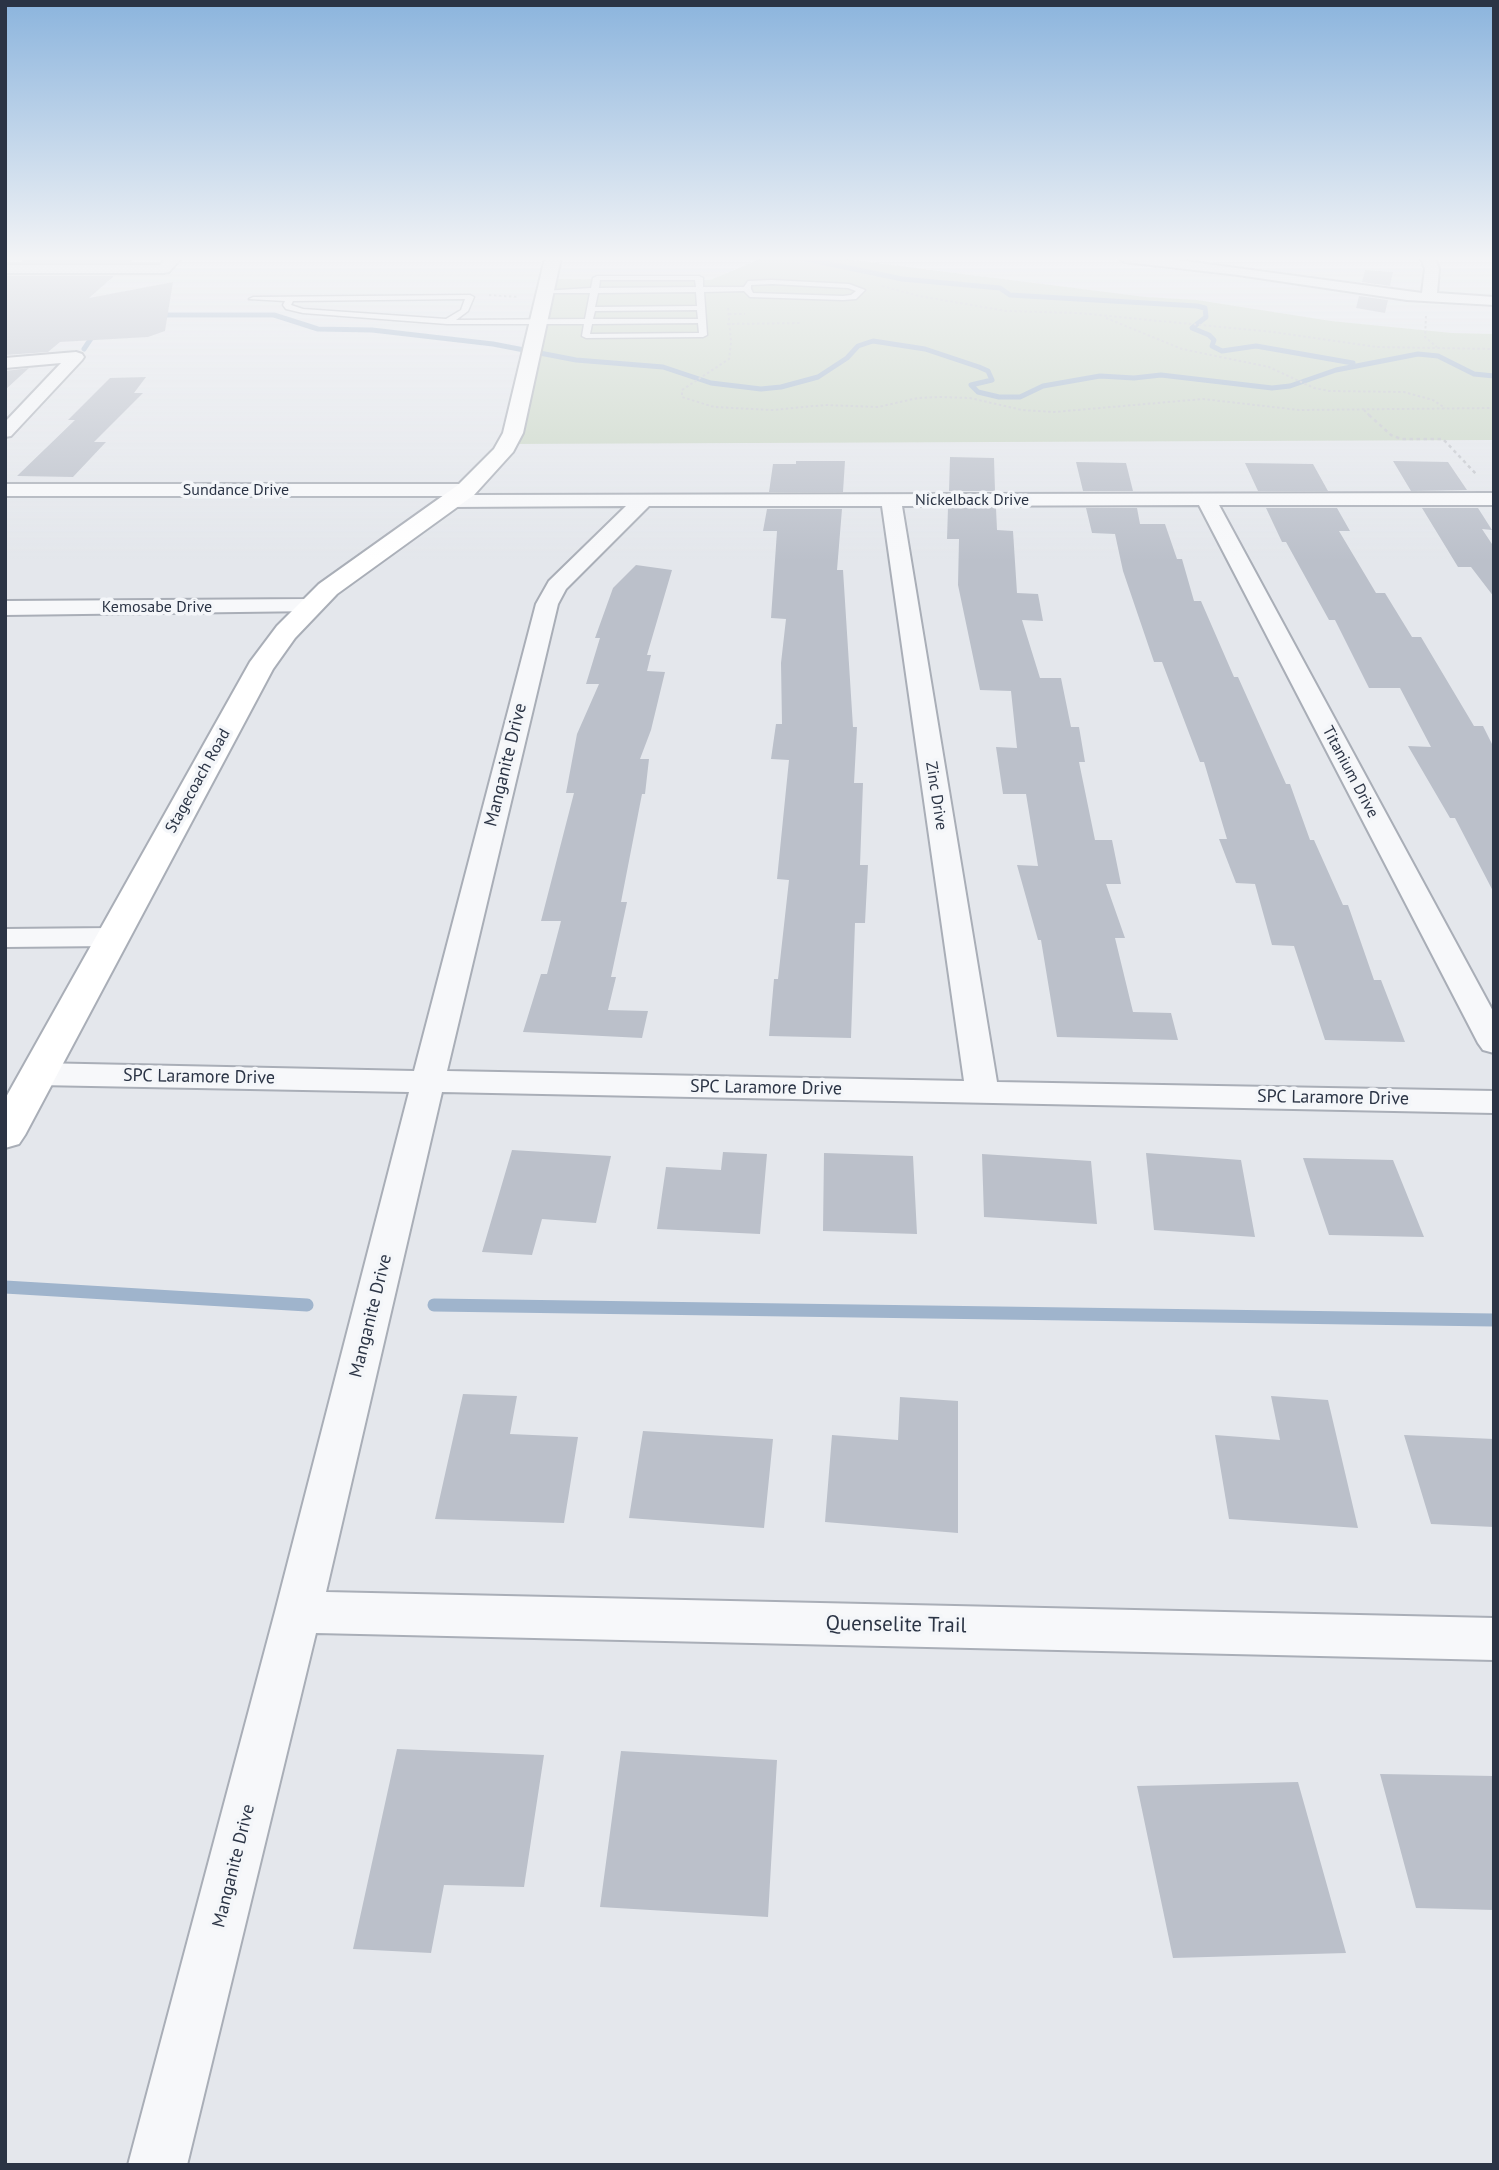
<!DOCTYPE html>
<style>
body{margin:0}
#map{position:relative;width:1499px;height:2170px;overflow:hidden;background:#e4e7ec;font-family:"PT Sans",sans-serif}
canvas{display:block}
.frame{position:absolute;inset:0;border:7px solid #2b3445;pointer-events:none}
</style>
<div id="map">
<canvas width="1499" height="2170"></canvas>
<div class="frame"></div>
</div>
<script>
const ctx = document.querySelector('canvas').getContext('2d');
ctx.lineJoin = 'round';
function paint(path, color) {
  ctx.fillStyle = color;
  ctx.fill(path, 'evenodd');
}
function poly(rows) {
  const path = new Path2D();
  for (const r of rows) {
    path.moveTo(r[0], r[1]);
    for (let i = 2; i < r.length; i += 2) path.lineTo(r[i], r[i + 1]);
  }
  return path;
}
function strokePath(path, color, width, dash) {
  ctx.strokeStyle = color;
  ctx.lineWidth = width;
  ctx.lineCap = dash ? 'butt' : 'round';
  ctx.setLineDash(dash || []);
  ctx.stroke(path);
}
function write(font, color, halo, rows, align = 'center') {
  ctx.font = font + ' "PT Sans",sans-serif';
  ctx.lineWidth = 7;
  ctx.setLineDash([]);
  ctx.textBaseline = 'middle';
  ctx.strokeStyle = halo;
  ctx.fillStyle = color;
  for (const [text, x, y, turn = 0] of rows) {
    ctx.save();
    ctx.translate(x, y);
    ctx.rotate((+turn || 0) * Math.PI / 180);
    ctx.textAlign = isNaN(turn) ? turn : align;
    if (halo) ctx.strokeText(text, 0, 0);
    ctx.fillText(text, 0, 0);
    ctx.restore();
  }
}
const green = poly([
 [763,258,836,258,1146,297,1197,300,1331,321,1452,333,1494,334,1494,440,507,444,549,279,710,280]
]);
const streamFar1 = poly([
 [801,258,902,279,1000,288,1010,295,1197,306,1205,308,1206,317,1192,328,1209,335,1214,340,1212,346,1222,351,1256,346,1353,363],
 [155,315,274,315,318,329,372,330,493,344,576,360,663,367,711,383,761,389,781,387,818,377,847,358,858,346,873,341,925,349,979,367,988,371,992,380,971,385,978,392,999,397,1020,397,1043,386,1100,376,1134,378,1161,375,1272,388,1290,386,1336,370,1418,354,1438,356,1474,374,1494,376],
 [84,349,98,328]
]);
const stream = poly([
 [5,1287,307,1305],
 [434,1305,1494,1320]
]);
const building = poly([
 [26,258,135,258,130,262,21,262],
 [1365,270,1393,272,1390,286,1362,282],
 [6,276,114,276,89,298,173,282,165,331,148,337,60,342,48,352,5,355],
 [1359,296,1388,300,1385,313,1356,308],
 [29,368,5,390,5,371],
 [146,377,134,393,143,393,94,442,106,442,73,477,17,476,75,420,68,420,110,378],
 [950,457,994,458,995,491,949,491],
 [796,461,845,461,843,492,769,492,773,464,796,464],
 [1393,461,1448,462,1467,490,1411,491],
 [1076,462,1126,463,1133,491,1083,491],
 [1245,463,1313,464,1328,491,1258,491],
 [948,508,996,508,997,530,1013,531,1017,593,1038,594,1043,621,1022,620,1040,678,1061,678,1071,727,1079,727,1085,762,1079,762,1095,840,1112,840,1121,884,1106,884,1125,938,1115,938,1133,1012,1171,1013,1178,1040,1057,1037,1041,940,1038,940,1017,865,1038,866,1026,794,1003,794,996,747,1017,748,1011,691,980,690,958,585,959,539,947,539],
 [1086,508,1137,508,1140,524,1165,524,1177,559,1182,559,1194,601,1201,601,1234,677,1238,677,1286,784,1290,784,1310,840,1314,840,1343,905,1348,905,1374,980,1381,980,1405,1042,1325,1040,1294,946,1272,945,1255,884,1236,883,1219,839,1227,839,1204,762,1200,762,1162,662,1154,662,1123,571,1115,534,1092,533],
 [1266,508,1337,508,1350,531,1339,531,1376,593,1385,593,1412,637,1421,637,1474,726,1483,726,1494,748,1494,893,1455,818,1450,818,1408,746,1431,747,1400,688,1369,688,1335,620,1329,620,1286,542,1282,542],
 [1422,508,1478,508,1492,530,1482,529,1494,547,1494,597,1471,567,1458,567],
 [767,509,842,509,837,570,843,570,853,727,857,727,854,783,863,783,860,865,868,865,865,923,855,923,851,1038,769,1036,774,979,778,979,789,880,777,879,789,760,771,759,776,724,782,724,781,663,786,619,771,618,777,531,763,531],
 [636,565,672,570,647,655,651,655,647,671,665,672,651,730,640,759,649,759,645,794,642,794,621,902,627,902,611,977,616,977,608,1010,648,1011,642,1038,523,1032,541,974,547,974,561,921,541,921,574,793,566,793,577,734,599,684,586,684,600,638,595,638,613,588],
 [512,1150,611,1156,596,1223,542,1219,532,1255,482,1252],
 [723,1152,767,1154,760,1234,657,1229,666,1167,721,1170],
 [824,1153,913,1156,917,1234,823,1231],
 [1146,1153,1241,1160,1255,1237,1154,1230],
 [982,1154,1091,1161,1097,1224,984,1217],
 [1303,1158,1393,1160,1424,1237,1329,1235],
 [463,1394,517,1396,510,1434,578,1437,564,1523,435,1519],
 [1271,1396,1328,1400,1358,1528,1229,1519,1215,1435,1280,1440],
 [900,1397,958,1401,958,1533,825,1522,832,1435,898,1440],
 [643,1431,773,1439,764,1528,629,1518],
 [1404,1435,1494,1439,1494,1527,1431,1524],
 [397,1749,544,1755,524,1887,444,1885,431,1953,353,1949],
 [621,1751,777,1760,768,1917,600,1907],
 [1380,1774,1494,1776,1494,1910,1416,1908],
 [1298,1782,1346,1953,1173,1958,1137,1786]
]);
const pathFar1 = poly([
 [882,286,919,296,1006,311,1078,313,1273,332,1377,347,1494,349],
 [489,295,519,297],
 [728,308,731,342,729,359,682,390,682,397,714,407,772,410,825,405,878,407,918,398,940,397,970,398,1022,410,1054,412,1203,399,1299,410,1494,408],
 [729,314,745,314],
 [1426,316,1425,337,1437,347],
 [1106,318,1182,349,1269,367,1314,388,1329,391,1404,392,1433,400,1445,408],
 [727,324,802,323],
 [1364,410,1371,417]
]);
const path = poly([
 [1369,415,1391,435,1401,439,1443,439,1477,475]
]);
const lane = poly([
 [597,276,699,276,703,278,703,287,744,287,748,281,772,280,849,284,865,290,856,299,843,300,750,297,744,291,704,292,707,335,703,337,586,338,582,336,584,324,447,324,303,313,286,309,283,305,285,301,249,299,253,297,470,295,474,297,468,311,456,320,585,319,590,293,546,293,542,291,591,288,593,278,597,276],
 [600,280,695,280,696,287,599,288,600,280],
 [772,284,848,288,856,291,851,295,843,296,753,293,751,289,751,285,772,284],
 [696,292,697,306,595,307,598,293,696,292],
 [465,299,461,310,446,319,303,309,291,305,293,301,465,299],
 [697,310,698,319,593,319,595,311,697,310],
 [698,323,699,333,590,334,592,324,698,323]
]);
const street = poly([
 [166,258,181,258,169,272,164,273,5,273,5,265,160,265,166,258],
 [1118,258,1162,258,1422,293,1425,269,1421,258,1435,258,1439,269,1437,293,1494,297,1494,305,1407,300,1238,275,1125,262,1118,258],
 [76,352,82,354,84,357,82,360,11,436,5,437,5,422,61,363,5,368,5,358,76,352],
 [5,484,466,484,476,490,468,495,1494,493,1494,505,1219,505,1494,1013,1494,1053,1483,1050,1478,1043,1199,505,902,506,997,1082,1494,1091,1494,1113,442,1092,326,1592,1494,1618,1494,1660,316,1633,187,2165,128,2165,275,1612,409,1092,38,1085,26,1081,22,1074,26,1067,38,1063,414,1071,536,604,549,581,626,506,451,507,441,501,449,496,5,496,5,484],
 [649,506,882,506,964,1081,447,1071,558,604,566,589,649,506],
 [309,599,317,601,320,606,317,611,5,615,5,601,309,599],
 [111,928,122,931,126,937,122,943,111,946,5,947,5,929,111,928]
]);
const secondary = poly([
 [545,258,561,258,523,433,513,452,474,495,337,594,295,638,273,669,25,1135,19,1144,5,1148,5,1099,250,662,277,626,319,584,458,485,494,449,503,433,545,258]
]);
const farStreetnames = [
 ["Sundance Drive",236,490],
 ["Nickelback Drive",972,500],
 ["Kemosabe Drive",157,607],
 ["Titanium Drive",1350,772,62],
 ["Stagecoach Road",198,781,-61],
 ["Zinc Drive",936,796,81]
];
const streetNames = [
 ["Manganite Drive",506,765,-76],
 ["SPC Laramore Drive",199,1077,1],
 ["SPC Laramore Drive",766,1088,1],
 ["SPC Laramore Drive",1333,1098,1],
 ["Manganite Drive",371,1316,-76],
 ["Manganite Drive",234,1866,-76]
];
const nearStreetnames = [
 ["Quenselite Trail",896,1625,1]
];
paint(green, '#c9d6c5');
strokePath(streamFar1, '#9fb4cc', 5);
strokePath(stream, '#9fb4cc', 13);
paint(building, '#bbc0ca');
strokePath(lane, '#a9aeb7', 3);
strokePath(street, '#a9aeb7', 4);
strokePath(secondary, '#a9aeb7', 4);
strokePath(pathFar1, '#c2c5cb', 2, [2.5, 2.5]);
strokePath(path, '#c2c5cb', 2.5, [3.5, 3.5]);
paint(lane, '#f7f8fa');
paint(street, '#f7f8fa');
paint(secondary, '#fff');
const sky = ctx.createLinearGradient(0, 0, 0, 562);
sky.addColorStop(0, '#8bb4dd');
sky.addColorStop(0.46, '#f3f4f6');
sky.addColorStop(1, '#f3f4f600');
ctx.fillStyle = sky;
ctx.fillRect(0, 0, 1499, 562);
write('16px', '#2b3445', '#f4f6f9', farStreetnames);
write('18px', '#2b3445', '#f4f6f9', streetNames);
write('21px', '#2b3445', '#f4f6f9', nearStreetnames);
</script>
